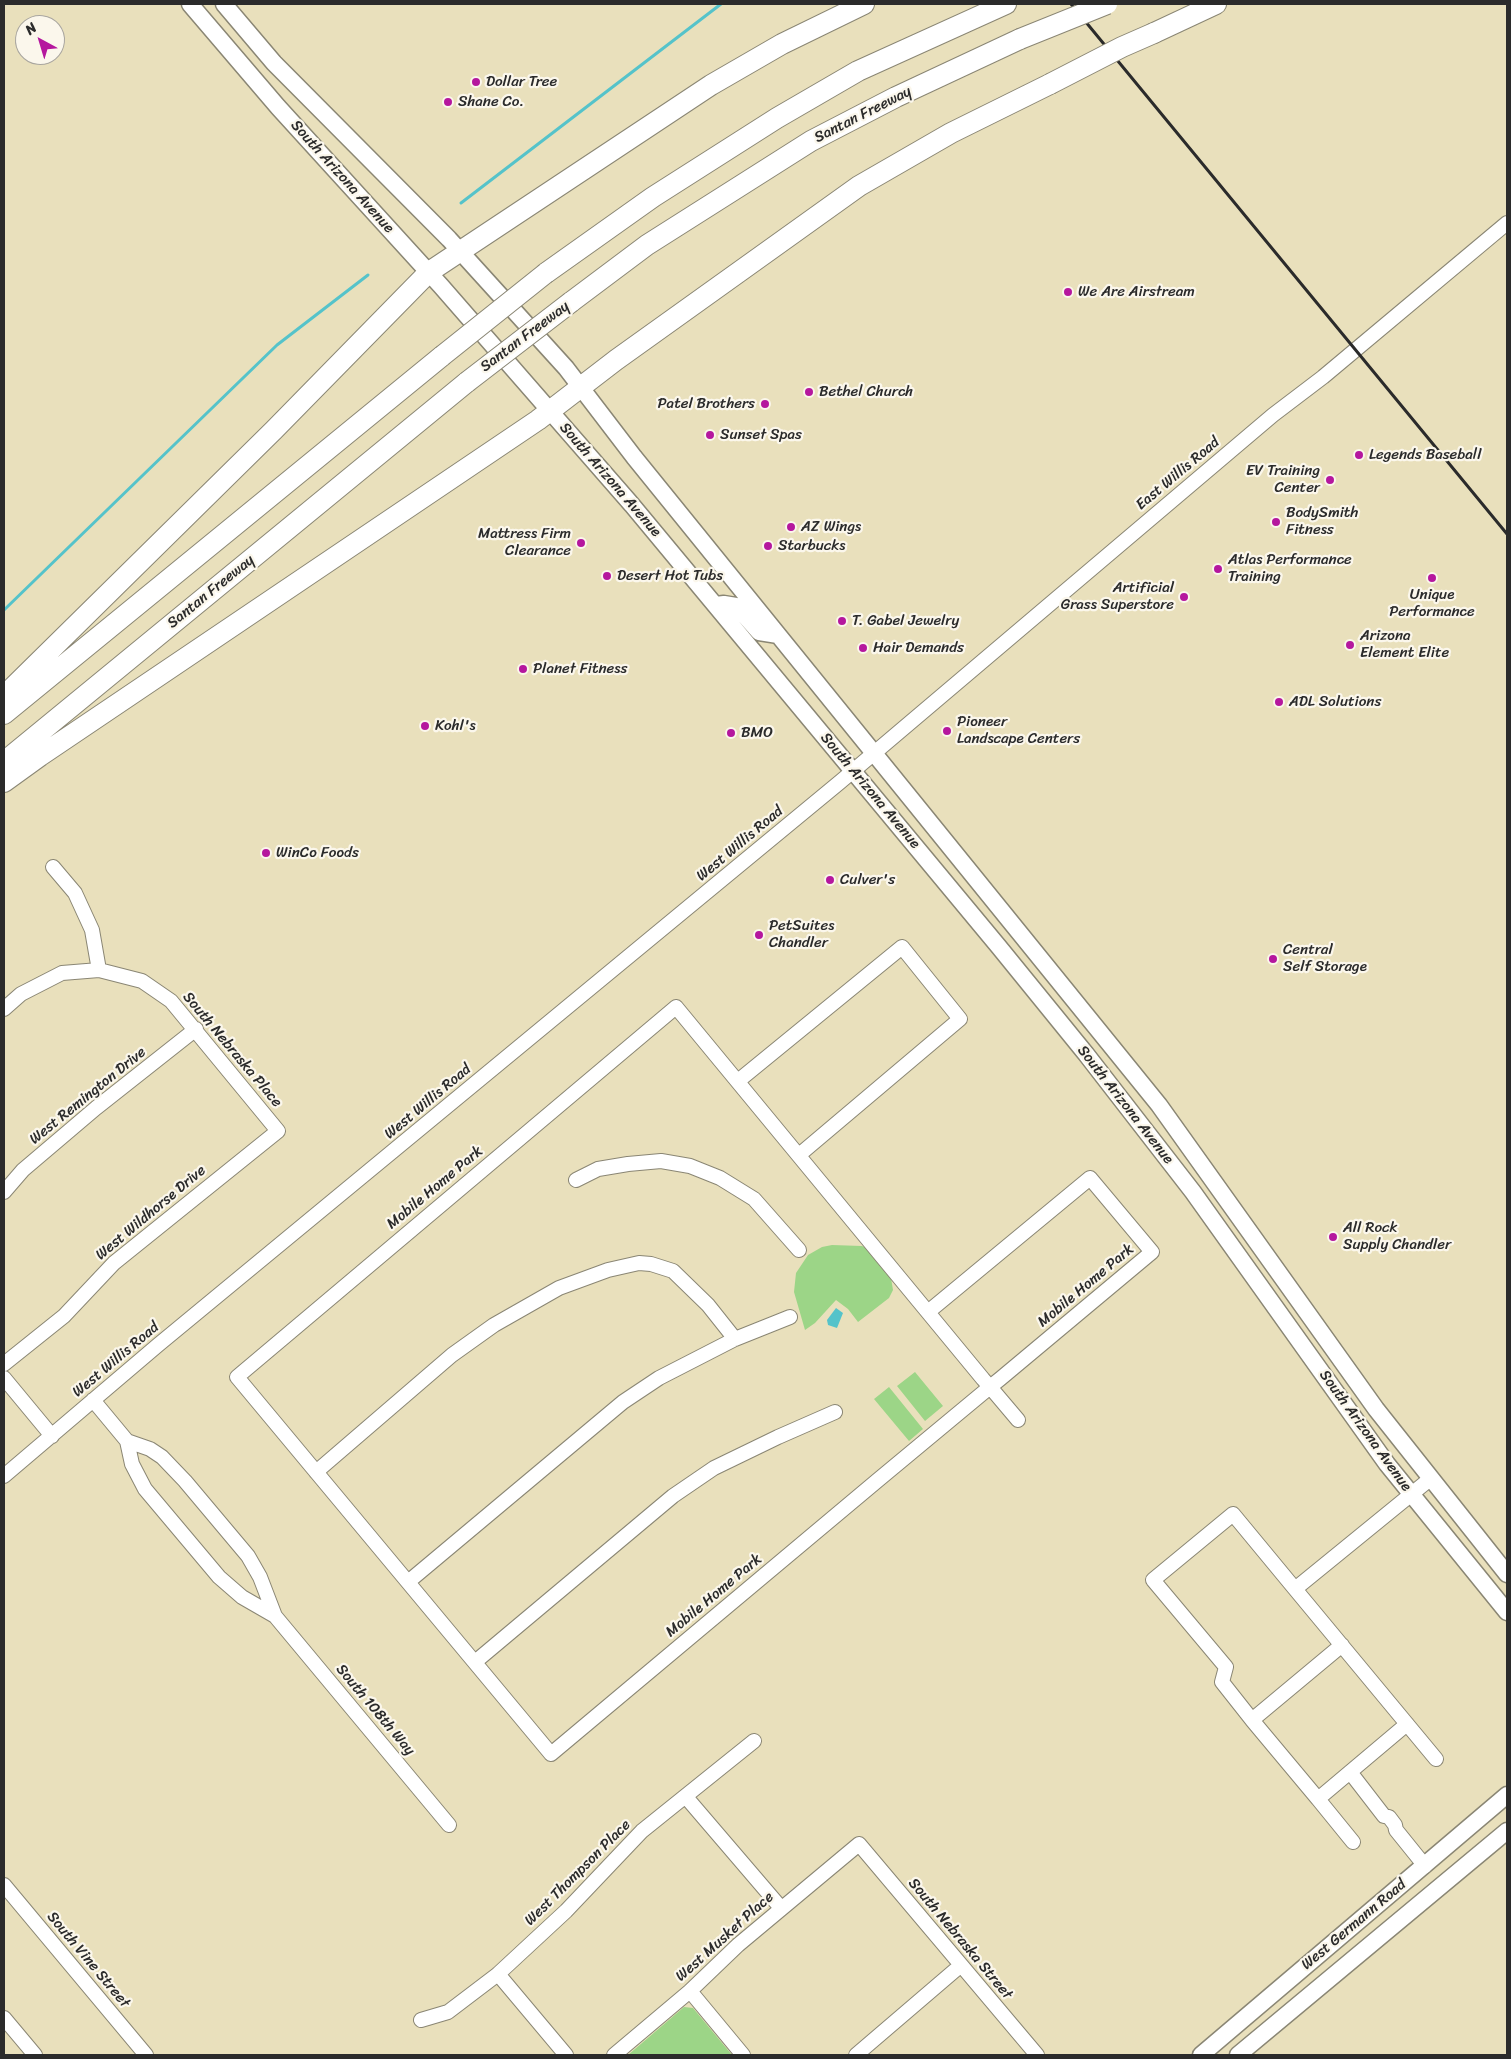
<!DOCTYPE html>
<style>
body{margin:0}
#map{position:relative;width:1511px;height:2059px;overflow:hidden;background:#e9e0bc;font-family:Sriracha,sans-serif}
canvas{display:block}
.frame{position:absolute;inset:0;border:5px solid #2b2b2b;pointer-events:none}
.north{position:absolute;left:15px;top:15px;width:50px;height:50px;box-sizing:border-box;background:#fbf7ec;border:1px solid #a8a59f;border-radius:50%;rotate:321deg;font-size:14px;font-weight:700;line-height:20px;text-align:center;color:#2b2b2b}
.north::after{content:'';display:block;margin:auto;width:18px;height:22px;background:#b5179e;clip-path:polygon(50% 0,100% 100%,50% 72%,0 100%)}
</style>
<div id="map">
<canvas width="1511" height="2059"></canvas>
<div class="frame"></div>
<div class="north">N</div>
</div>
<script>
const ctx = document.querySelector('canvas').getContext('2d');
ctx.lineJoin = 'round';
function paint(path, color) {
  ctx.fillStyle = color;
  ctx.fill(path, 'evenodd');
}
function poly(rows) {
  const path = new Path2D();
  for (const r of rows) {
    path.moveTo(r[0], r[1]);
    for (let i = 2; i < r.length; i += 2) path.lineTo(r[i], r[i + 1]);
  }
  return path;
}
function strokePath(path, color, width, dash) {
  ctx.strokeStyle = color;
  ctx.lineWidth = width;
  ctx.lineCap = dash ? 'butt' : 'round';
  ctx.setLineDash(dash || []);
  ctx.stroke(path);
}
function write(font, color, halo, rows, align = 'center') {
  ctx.font = font + ' Sriracha,sans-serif';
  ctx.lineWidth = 4.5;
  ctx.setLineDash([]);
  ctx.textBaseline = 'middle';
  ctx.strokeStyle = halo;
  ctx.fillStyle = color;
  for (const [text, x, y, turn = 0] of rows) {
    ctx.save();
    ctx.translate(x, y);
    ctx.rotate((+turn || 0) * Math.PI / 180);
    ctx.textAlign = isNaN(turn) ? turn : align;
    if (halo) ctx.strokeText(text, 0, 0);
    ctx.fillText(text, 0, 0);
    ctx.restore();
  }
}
const green = poly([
 [832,1245,862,1246,866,1248,891,1278,893,1290,889,1298,858,1322,848,1309,836,1300,815,1323,805,1330,794,1292,796,1273,808,1255,822,1247],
 [915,1372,943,1406,925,1421,897,1386],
 [889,1387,923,1429,909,1441,874,1399],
 [684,2007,693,2008,732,2055,628,2055]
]);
const water = poly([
 [836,1308,843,1313,837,1328,828,1325,827,1320]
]);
const stream = poly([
 [461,203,721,4],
 [4,610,277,345,368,275]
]);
const minor = poly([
 [53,867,75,893,92,930,99,970],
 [4,1009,21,994,62,973,99,970,142,981,171,1001,278,1131,114,1263,64,1316,4,1364],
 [738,1081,902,947,960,1019,799,1155],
 [576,1180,598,1169,628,1164,661,1161,690,1166,720,1178,754,1199,799,1250],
 [4,1192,23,1170,96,1108,196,1029],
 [928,1312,1090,1178,1152,1252,1000,1379,990,1387,878,1480,551,1754,237,1377,676,1007,983,1379,990,1387,996,1394,1018,1420],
 [4,1378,52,1436],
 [93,1400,127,1441,132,1464,145,1489,219,1577,242,1597,275,1616],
 [127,1441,150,1449,162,1457,185,1481,248,1556,260,1577,275,1616,449,1825],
 [316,1472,452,1355,494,1325,559,1288,608,1270,639,1263,651,1264,673,1271,708,1305,735,1339],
 [4,1476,158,1345,840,782,1273,415,1323,377,1507,223],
 [1430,1479,1295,1589,1436,1759],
 [408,1582,623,1402,659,1378,735,1339,790,1317],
 [1295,1589,1233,1514,1153,1580,1226,1667,1222,1682,1252,1720,1342,1645],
 [475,1662,673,1496,714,1468,778,1437,835,1412],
 [1252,1720,1318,1799,1407,1724],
 [1350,1772,1384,1816,1389,1817,1395,1825,1396,1830,1425,1866],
 [686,1797,781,1908],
 [1318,1799,1353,1842],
 [4,1885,146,2055],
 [498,1974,566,2055],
 [690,1991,743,2055],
 [4,2018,35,2055],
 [421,2020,448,2012,498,1974,566,1911,642,1831,754,1741],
 [614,2055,690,1991,738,1945,859,1844,1037,2055],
 [856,2055,960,1966]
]);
const major = poly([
 [190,4,278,107,441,286,632,505,999,947,1086,1054,1193,1192,1387,1464,1507,1612],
 [224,4,274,63,449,239,566,368,634,457,1159,1105,1376,1409,1507,1574],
 [716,605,724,604,736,606,759,632,778,635],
 [1201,2055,1507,1795],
 [1238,2055,1507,1831]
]);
const highway = poly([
 [1154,33,1216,4],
 [546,273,653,197,777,118,858,71,1006,4],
 [571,302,647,245,811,141,896,97,1020,39],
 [4,696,274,430,429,272,711,85,782,44,864,4],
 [4,714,442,356],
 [4,762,467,382],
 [4,782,40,756,538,420,616,360,859,186,951,133,1050,84]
]);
const rail = poly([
 [1071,4,1507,534]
]);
const highwayBridge = poly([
 [1020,39,1107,4],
 [1050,84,1122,47,1154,33],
 [442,356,546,273],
 [467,382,571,302]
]);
const markers = [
 [476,82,5,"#b5179e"],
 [448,102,5,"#b5179e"],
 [1068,292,5,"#b5179e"],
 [809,392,5,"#b5179e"],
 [765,404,5,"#b5179e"],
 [710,435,5,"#b5179e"],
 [1359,455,5,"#b5179e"],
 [1330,480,5,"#b5179e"],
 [1276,522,5,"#b5179e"],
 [791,527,5,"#b5179e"],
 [581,543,5,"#b5179e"],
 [768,546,5,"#b5179e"],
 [1218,569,5,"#b5179e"],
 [607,576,5,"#b5179e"],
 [1432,578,5,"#b5179e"],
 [1184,597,5,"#b5179e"],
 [842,621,5,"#b5179e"],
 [1350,645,5,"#b5179e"],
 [863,648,5,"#b5179e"],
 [523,669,5,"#b5179e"],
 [1279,702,5,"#b5179e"],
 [425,726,5,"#b5179e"],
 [947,731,5,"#b5179e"],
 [731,733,5,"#b5179e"],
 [266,853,5,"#b5179e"],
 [830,880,5,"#b5179e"],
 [759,935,5,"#b5179e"],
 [1273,959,5,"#b5179e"],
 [1333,1237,5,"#b5179e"]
];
const poiNames = [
 ["Dollar Tree",486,82],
 ["Shane Co.",458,102],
 ["We Are Airstream",1078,292],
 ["Bethel Church",819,392],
 ["Patel Brothers",755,404,"right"],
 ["Sunset Spas",720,435],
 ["Legends Baseball",1369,455],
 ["EV Training",1320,471,"right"],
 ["Center",1320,488,"right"],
 ["BodySmith",1286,513],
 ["Fitness",1286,530],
 ["AZ Wings",801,527],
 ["Mattress Firm",571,534,"right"],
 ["Clearance",571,551,"right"],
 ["Starbucks",778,546],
 ["Atlas Performance",1228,560],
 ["Training",1228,577],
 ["Desert Hot Tubs",617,576],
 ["Artificial",1174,588,"right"],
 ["Grass Superstore",1174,605,"right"],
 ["Unique",1432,595,"center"],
 ["Performance",1432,612,"center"],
 ["T. Gabel Jewelry",852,621],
 ["Arizona",1360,636],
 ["Element Elite",1360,653],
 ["Hair Demands",873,648],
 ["Planet Fitness",533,669],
 ["ADL Solutions",1289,702],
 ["Pioneer",957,722],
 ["Landscape Centers",957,739],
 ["Kohl's",435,726],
 ["BMO",741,733],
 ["WinCo Foods",276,853],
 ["Culver's",840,880],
 ["PetSuites",769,926],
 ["Chandler",769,943],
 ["Central",1283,950],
 ["Self Storage",1283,967],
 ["All Rock",1343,1228],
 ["Supply Chandler",1343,1245]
];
const streetNames = [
 ["Santan Freeway",863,115,-27],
 ["South Arizona Avenue",342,177,48],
 ["Santan Freeway",525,337,-37],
 ["East Willis Road",1178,474,-40],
 ["South Arizona Avenue",610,480,49],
 ["Santan Freeway",211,592,-39],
 ["South Arizona Avenue",870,791,50],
 ["West Willis Road",740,844,-40],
 ["South Nebraska Place",232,1050,50],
 ["West Remington Drive",88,1096,-39],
 ["West Willis Road",428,1102,-40],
 ["South Arizona Avenue",1125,1105,52],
 ["Mobile Home Park",435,1188,-40],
 ["West Wildhorse Drive",151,1213,-40],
 ["Mobile Home Park",1086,1286,-40],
 ["West Willis Road",116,1360,-40],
 ["South Arizona Avenue",1365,1431,54],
 ["Mobile Home Park",714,1596,-40],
 ["South 108th Way",375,1710,50],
 ["West Thompson Place",578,1873,-45],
 ["West Germann Road",1354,1925,-40],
 ["West Musket Place",725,1937,-42],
 ["South Nebraska Street",960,1939,50],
 ["South Vine Street",88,1960,50]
];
paint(green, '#9cd587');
paint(water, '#55c3ca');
strokePath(stream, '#55c3ca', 3);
strokePath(minor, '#8a8674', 16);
strokePath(major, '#8a8674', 19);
strokePath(highway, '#8a8674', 22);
strokePath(minor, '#fff', 14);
strokePath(major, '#fff', 16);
strokePath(highway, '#fff', 20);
strokePath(rail, '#2b2b2b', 3);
strokePath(highwayBridge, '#8a8674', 22, []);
strokePath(highwayBridge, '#fff', 20);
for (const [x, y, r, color] of markers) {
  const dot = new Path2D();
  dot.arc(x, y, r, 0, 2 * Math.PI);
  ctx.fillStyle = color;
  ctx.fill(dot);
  strokePath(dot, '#fbf7ec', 2);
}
write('15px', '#2b2b2b', '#fbf7ec', poiNames, 'left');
write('15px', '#2b2b2b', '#fbf7ec', streetNames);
</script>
